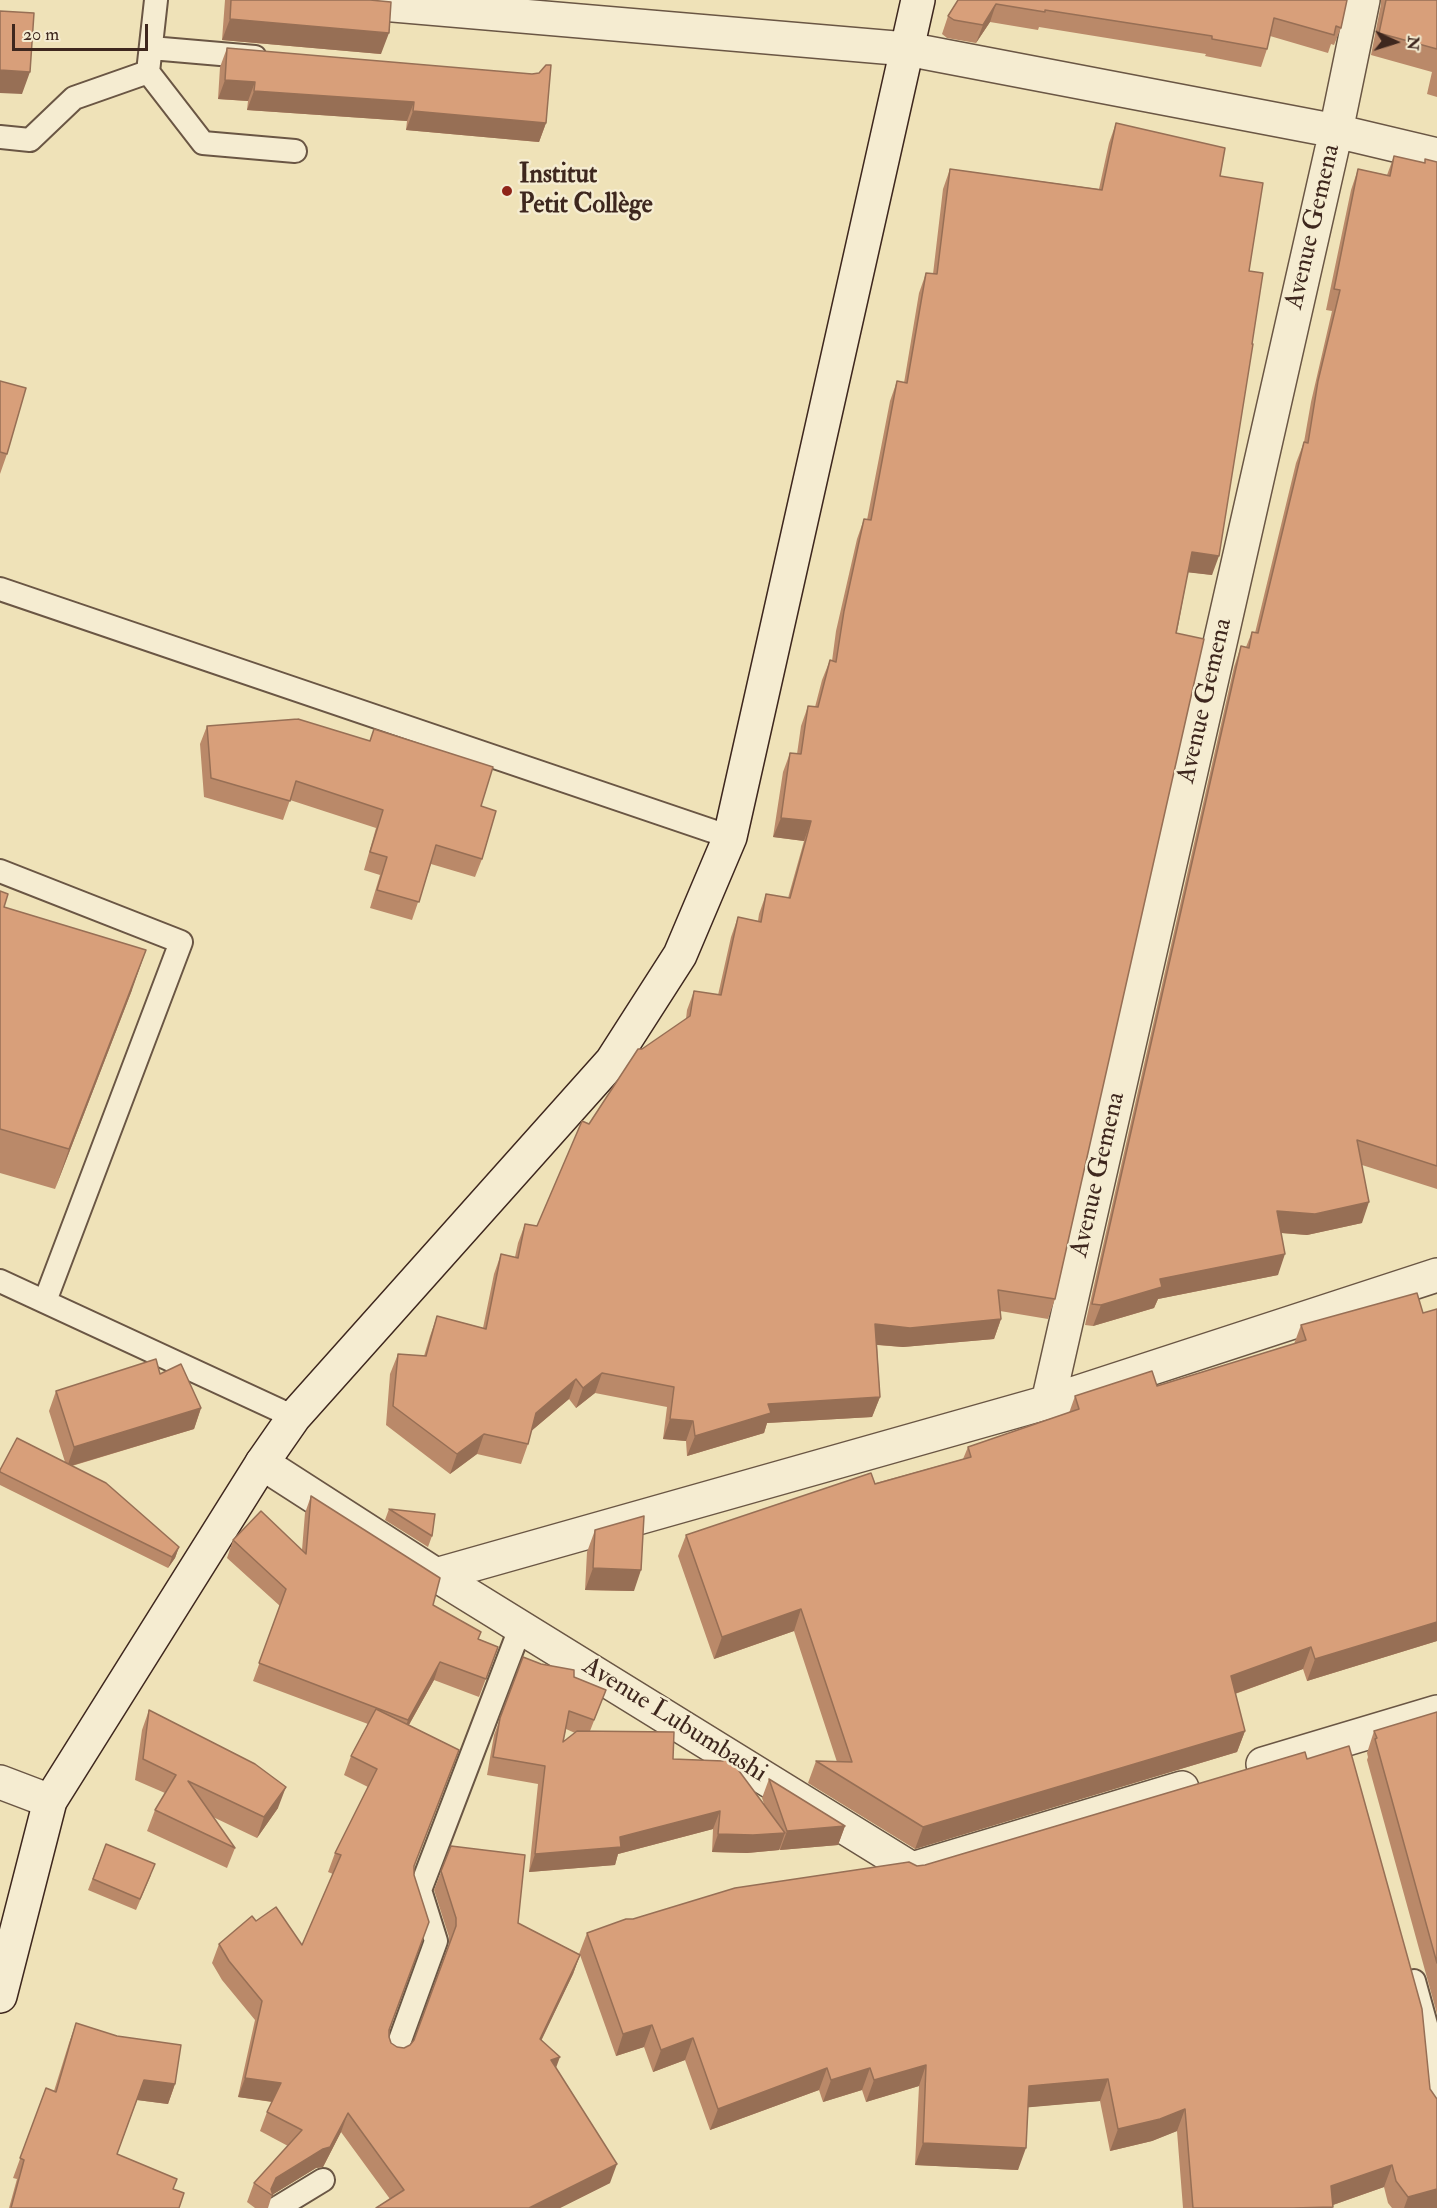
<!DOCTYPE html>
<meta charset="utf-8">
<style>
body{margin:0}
#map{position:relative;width:1437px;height:2208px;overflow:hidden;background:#efe2b8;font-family:"IM FELL Double Pica",serif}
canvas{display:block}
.north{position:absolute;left:1365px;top:12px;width:60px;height:60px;-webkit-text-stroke:4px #f5ecd1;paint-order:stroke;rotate:94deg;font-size:16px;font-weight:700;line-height:24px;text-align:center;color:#3e271e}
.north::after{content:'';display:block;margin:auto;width:21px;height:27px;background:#3e271e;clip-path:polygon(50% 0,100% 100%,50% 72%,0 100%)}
.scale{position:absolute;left:12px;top:24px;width:136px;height:27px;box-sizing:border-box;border:3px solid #3e271e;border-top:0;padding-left:8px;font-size:18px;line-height:21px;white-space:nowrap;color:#3e271e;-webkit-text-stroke:4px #f5ecd1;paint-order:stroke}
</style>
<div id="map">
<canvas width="1437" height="2208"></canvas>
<div class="north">N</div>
<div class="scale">20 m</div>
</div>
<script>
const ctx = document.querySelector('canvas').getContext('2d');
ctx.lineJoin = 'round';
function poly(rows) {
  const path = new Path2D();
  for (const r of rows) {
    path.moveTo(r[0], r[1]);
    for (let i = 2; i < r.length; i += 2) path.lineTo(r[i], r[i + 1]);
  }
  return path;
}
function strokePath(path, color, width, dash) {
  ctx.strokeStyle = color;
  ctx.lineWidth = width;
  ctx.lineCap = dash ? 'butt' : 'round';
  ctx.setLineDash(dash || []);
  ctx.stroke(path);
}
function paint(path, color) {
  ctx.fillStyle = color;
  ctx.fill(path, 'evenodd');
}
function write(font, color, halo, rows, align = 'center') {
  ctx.font = font + ' "IM FELL Double Pica",serif';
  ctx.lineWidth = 5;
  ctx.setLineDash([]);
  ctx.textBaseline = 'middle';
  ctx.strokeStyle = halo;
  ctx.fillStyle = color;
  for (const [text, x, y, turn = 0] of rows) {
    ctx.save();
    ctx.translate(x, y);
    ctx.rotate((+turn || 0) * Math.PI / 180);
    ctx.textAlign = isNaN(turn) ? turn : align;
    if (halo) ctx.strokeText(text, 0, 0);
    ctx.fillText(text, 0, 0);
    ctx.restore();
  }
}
const lane = poly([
 [156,0,148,72,203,143,295,151],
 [151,48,255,57],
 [0,137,30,140,74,98,148,72],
 [0,589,730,837],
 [0,871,181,942,45,1301],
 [0,1281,294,1417],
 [1414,1981,1427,2028,1435,2109],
 [395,2054,436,1941,420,1890,521,1626],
 [277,2208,323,2180]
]);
const street = poly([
 [335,0,907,49,1336,131,1437,155],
 [1048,1402,1336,131,1363,0],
 [262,1463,436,1575,1048,1402,1437,1275],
 [436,1575,912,1869,1182,1788],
 [1263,1764,1437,1712],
 [0,1782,50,1801]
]);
const secondary = poly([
 [0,1996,50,1801,262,1463,294,1417,612,1061,680,955,730,837,918,0]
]);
const wall = poly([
 [225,0,370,0,381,54,222,40],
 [958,0,1347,0,1341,28,1334,45,1331,44,1328,53,1270,36,1267,49,1261,67,1205,56,1206,54,1039,27,1038,30,990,22,976,43,947,38,942,34,948,16],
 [1381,0,1437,0,1437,97,1427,94,1432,72,1371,55,1381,4],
 [227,48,546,123,539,142,406,130,407,121,247,110,248,101,218,99,220,67],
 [1116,123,1220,176,1249,271,1212,575,1188,572,1055,1299,1048,1319,1000,1311,1001,1319,994,1339,903,1347,877,1345,880,1397,872,1417,767,1423,764,1433,687,1456,686,1441,663,1439,667,1407,595,1393,576,1408,569,1399,531,1431,528,1444,521,1464,477,1454,450,1474,386,1425,390,1374,398,1354,424,1356,430,1336,437,1316,483,1328,494,1274,501,1254,515,1257,518,1243,525,1224,537,1226,589,1124,642,1049,686,1019,687,1010,694,991,718,995,731,937,738,917,758,921,759,914,766,894,788,898,804,841,773,837,783,772,790,753,797,754,801,726,808,706,815,707,822,680,830,660,832,661,836,631,857,539,864,519,867,520,890,401,897,381,904,383,919,293,926,273,933,274,943,189,950,169,1099,189,1109,143],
 [1394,156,1424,163,1437,162,1437,1189,1362,1165,1362,1223,1307,1235,1281,1233,1278,1275,1158,1299,1154,1308,1093,1326,1085,1325,1234,667,1241,646,1246,647,1252,632,1255,633,1296,463,1304,442,1311,402,1332,311,1326,310,1351,190,1358,169,1387,175],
 [0,381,7,454,0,474],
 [207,726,370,741,374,729,481,806,482,859,475,877,431,864,412,920,370,908,380,875,364,870,376,828,290,800,283,820,204,797,200,744],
 [0,891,4,907,132,990,55,1189,0,1173],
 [1423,1313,1437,1641,1307,1681,1303,1669,1235,1694,1245,1731,1237,1752,915,1849,808,1783,816,1761,837,1762,794,1631,714,1659,678,1556,686,1535,963,1459,968,1447,1069,1413,1075,1396,1157,1386,1294,1344,1301,1325],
 [160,1374,201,1408,194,1429,72,1466,179,1547,175,1558,168,1568,0,1485,0,1470,65,1462,49,1411,56,1391],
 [311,1496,433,1605,479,1639,498,1647,479,1697,434,1680,409,1725,414,1867,389,2037,391,2043,397,2047,404,2048,410,2045,414,2040,449,1946,449,1937,434,1890,451,1846,518,1923,579,1954,587,1933,633,1919,917,1866,925,1865,1305,1752,1437,2208,1392,2208,1388,2203,1384,2187,1333,2205,1332,2208,1183,2208,1177,2131,1152,2141,1110,2151,1100,2101,1028,2107,1018,2170,915,2165,919,2086,866,2102,862,2090,823,2102,819,2090,710,2130,685,2060,653,2072,644,2047,616,2056,580,1955,573,1974,541,2040,556,2068,610,2183,560,2208,376,2208,390,2199,341,2132,323,2167,316,2168,272,2195,268,2208,255,2208,247,2202,254,2183,288,2146,260,2131,267,2112,272,2102,238,2097,255,2020,222,1980,212,1963,219,1944,256,1921,302,1945,333,1874,328,1872,335,1853,368,1787,344,1775,351,1756,368,1724,253,1681,280,1606,227,1558,233,1540,302,1550,305,1513],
 [389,1509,432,1536,428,1547,385,1520],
 [595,1530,634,1591,585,1590,587,1552],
 [523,1657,606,1690,590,1731,673,1759,721,1761,724,1753,764,1804,762,1798,769,1779,845,1826,838,1845,780,1850,779,1849,779,1850,747,1853,712,1852,713,1829,618,1854,615,1865,529,1872,538,1784,487,1775,494,1735],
 [566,1729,575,1733,563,1742],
 [149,1710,278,1808,257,1838,213,1817,235,1848,227,1868,147,1831,155,1810,165,1793,135,1780,142,1730],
 [1437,1712,1437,2014,1367,1760,1368,1757,1367,1753,1374,1731],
 [106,1844,151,1875,136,1910,88,1890],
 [76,2023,175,2084,168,2104,137,2100,117,2154,174,2189,179,2208,9,2208,17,2179,13,2178,46,2088,54,2091,69,2043]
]);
const shadedWall = poly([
 [996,4,990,22,976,43,983,25],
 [230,19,389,33,381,54,222,40],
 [0,70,30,72,22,94,0,93],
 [225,80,255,82,248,101,218,99],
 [254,91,414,102,407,121,247,110],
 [413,111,546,123,539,142,406,130],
 [1192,552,1219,556,1212,575,1185,572],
 [781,818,811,821,804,841,773,837],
 [146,950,132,990,55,1189,69,1149],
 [1369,1202,1362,1223,1307,1235,1270,1232,1277,1211],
 [1285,1254,1278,1275,1158,1299,1154,1308,1093,1326,1101,1305,1160,1279],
 [1001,1319,994,1339,903,1347,868,1344,875,1324],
 [602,1373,595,1393,576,1408,583,1388],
 [576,1379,569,1399,529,1433,536,1413],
 [880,1397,872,1417,767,1423,764,1433,687,1456,695,1436,768,1404],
 [201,1408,194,1429,67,1467,74,1447],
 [670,1419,693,1421,686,1441,663,1439],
 [484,1434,477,1454,450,1474,457,1454],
 [179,1547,175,1558,168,1568,172,1557],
 [593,1568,641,1570,634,1591,585,1590],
 [801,1609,794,1631,714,1659,722,1637],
 [1437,1622,1437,1641,1307,1681,1315,1659],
 [1311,1647,1303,1669,1223,1698,1231,1676],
 [440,1662,434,1680,402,1737,408,1720],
 [1245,1731,1237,1752,915,1849,923,1827],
 [286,1787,278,1808,257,1838,264,1817],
 [720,1811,713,1829,618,1854,615,1865,529,1872,535,1854,620,1837],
 [845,1826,838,1845,780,1850,787,1831],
 [785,1833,779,1850,747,1853,712,1852,718,1834],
 [580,1955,573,1974,533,2058,540,2039],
 [652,2025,644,2047,616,2056,623,2034],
 [693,2038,685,2060,653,2072,661,2050],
 [560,2057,553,2076,551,2060],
 [926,2065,919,2086,866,2102,874,2080],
 [827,2068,819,2090,710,2130,718,2109],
 [870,2068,862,2090,823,2102,831,2080],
 [245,2078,281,2083,274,2102,238,2097],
 [1108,2079,1100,2101,1021,2108,1029,2086],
 [144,2080,175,2084,168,2104,137,2100],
 [1185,2109,1177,2131,1152,2141,1110,2151,1118,2129],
 [348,2113,341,2132,323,2167,316,2168,272,2195,271,2189,276,2178],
 [923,2143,1026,2148,1018,2170,915,2165],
 [617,2164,610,2183,560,2208,529,2208],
 [1392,2165,1384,2187,1327,2207,1333,2207,1332,2208,1293,2208,1331,2186],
 [1437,2189,1437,2208,1404,2208,1408,2197]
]);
const building = poly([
 [231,0,370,0,391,2,389,33,230,19,231,0],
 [958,0,1347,0,1341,28,1336,26,1334,35,1274,18,1267,49,1212,39,1212,36,1045,10,1045,12,996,4,983,25,954,20,948,16,958,0],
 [1386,0,1437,0,1437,49,1379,33,1386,0],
 [0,11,34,13,30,72,0,70,0,11],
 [227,48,532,74,539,73,546,65,551,65,546,123,413,111,414,102,254,91,255,82,225,80,227,48],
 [1116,123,1225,148,1220,176,1263,183,1249,271,1263,273,1252,344,1253,344,1219,556,1192,552,1176,633,1204,639,1055,1299,998,1290,1001,1319,910,1328,875,1324,880,1397,768,1404,771,1413,695,1436,693,1421,670,1419,674,1387,602,1373,583,1388,576,1379,536,1413,528,1444,484,1434,457,1454,393,1406,398,1354,426,1356,437,1316,486,1329,501,1254,518,1258,525,1224,537,1226,582,1121,589,1124,638,1049,642,1049,690,1016,694,991,721,995,738,917,761,922,766,894,790,898,811,821,781,818,790,753,801,754,808,706,818,707,830,660,836,662,844,611,864,519,871,520,897,381,907,383,926,273,937,274,950,169,1102,190,1116,123],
 [1394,156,1425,163,1425,159,1437,162,1437,1166,1357,1140,1369,1202,1315,1214,1277,1211,1285,1254,1160,1279,1162,1287,1101,1305,1092,1304,1241,646,1249,648,1252,632,1258,633,1304,442,1308,443,1318,381,1340,290,1334,289,1358,169,1390,176,1394,156],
 [0,381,26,388,7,454,0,452,0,381],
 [298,719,370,741,374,729,493,767,481,806,496,811,482,859,436,845,419,902,377,890,387,857,370,852,383,810,296,781,290,801,211,778,207,726,298,719],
 [0,891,8,894,4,907,146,950,69,1149,0,1129,0,891],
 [1417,1293,1423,1313,1437,1309,1437,1622,1315,1659,1311,1647,1231,1676,1245,1731,923,1827,816,1761,852,1762,801,1609,722,1637,686,1535,871,1473,875,1484,971,1457,968,1447,1079,1409,1075,1396,1152,1371,1157,1386,1306,1340,1301,1325,1417,1293],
 [156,1359,160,1374,181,1364,201,1408,74,1447,56,1391,156,1359],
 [17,1438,106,1483,179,1547,172,1557,0,1472,0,1470,17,1438],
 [311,1496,440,1578,433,1605,481,1632,478,1639,498,1647,486,1679,440,1662,408,1720,259,1663,286,1589,233,1540,261,1511,306,1554,311,1496],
 [389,1509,435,1514,432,1536,389,1509],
 [644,1516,641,1570,593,1568,595,1530,644,1516],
 [523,1657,541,1664,574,1670,574,1677,606,1690,594,1720,569,1711,563,1742,577,1731,674,1732,673,1759,723,1761,724,1753,728,1756,785,1833,753,1835,718,1834,720,1811,620,1837,621,1847,535,1854,545,1766,493,1757,500,1718,523,1657],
 [376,1709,459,1750,414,1866,414,1875,429,1922,389,2030,389,2037,391,2043,397,2047,404,2048,410,2045,414,2040,456,1926,456,1918,441,1871,451,1846,525,1855,518,1923,580,1955,540,2039,560,2057,551,2060,617,2164,529,2208,376,2208,404,2190,348,2113,330,2147,323,2149,276,2178,271,2189,273,2196,254,2183,302,2130,267,2112,281,2083,245,2078,262,2001,229,1961,219,1944,252,1916,256,1921,276,1907,302,1945,341,1855,335,1853,377,1769,351,1756,376,1709],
 [149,1710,255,1764,286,1787,264,1817,188,1781,235,1848,155,1810,176,1775,143,1759,149,1710],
 [1437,1712,1437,1963,1375,1739,1377,1738,1374,1731,1437,1712],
 [1349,1746,1422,2009,1430,2089,1437,2099,1437,2189,1408,2197,1396,2181,1392,2165,1331,2186,1333,2207,1293,2208,1193,2208,1185,2109,1160,2119,1118,2129,1108,2079,1029,2086,1026,2148,923,2143,926,2065,874,2080,870,2068,831,2080,827,2068,718,2109,693,2038,661,2050,652,2025,623,2034,587,1933,626,1919,633,1919,735,1888,909,1862,917,1866,925,1865,1305,1752,1307,1759,1349,1746],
 [769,1779,845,1826,787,1831,769,1779],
 [106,1844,155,1864,140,1899,93,1879,106,1844],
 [76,2023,117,2036,181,2045,175,2084,144,2080,117,2154,177,2179,173,2189,184,2193,179,2208,11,2208,24,2160,20,2158,46,2088,56,2092,76,2023]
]);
const markers = [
 [507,191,6,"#8f2418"]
];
const poiNames = [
 ["Institut",519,176],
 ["Petit Collège",519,206]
];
const streetNames = [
 ["Avenue Gemena",1314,227,-77],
 ["Avenue Gemena",1206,701,-77],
 ["Avenue Gemena",1099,1175,-77],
 ["Avenue Lubumbashi",674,1721,32]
];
strokePath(lane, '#6a5644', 26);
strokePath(street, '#6a5644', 36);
strokePath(secondary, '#3e271e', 36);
strokePath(lane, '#f5ecd1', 22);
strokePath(street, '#f5ecd1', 33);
strokePath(secondary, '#f5ecd1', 33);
paint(wall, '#ba8969');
paint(shadedWall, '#976f55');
paint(building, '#d89f7a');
strokePath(building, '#976f55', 1.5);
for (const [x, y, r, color] of markers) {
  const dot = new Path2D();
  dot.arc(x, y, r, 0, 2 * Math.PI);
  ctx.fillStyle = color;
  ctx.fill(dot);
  strokePath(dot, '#f5ecd1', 2);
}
write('bold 26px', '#3e271e', '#f5ecd1', poiNames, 'left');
write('26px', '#3e271e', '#f5ecd1', streetNames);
</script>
